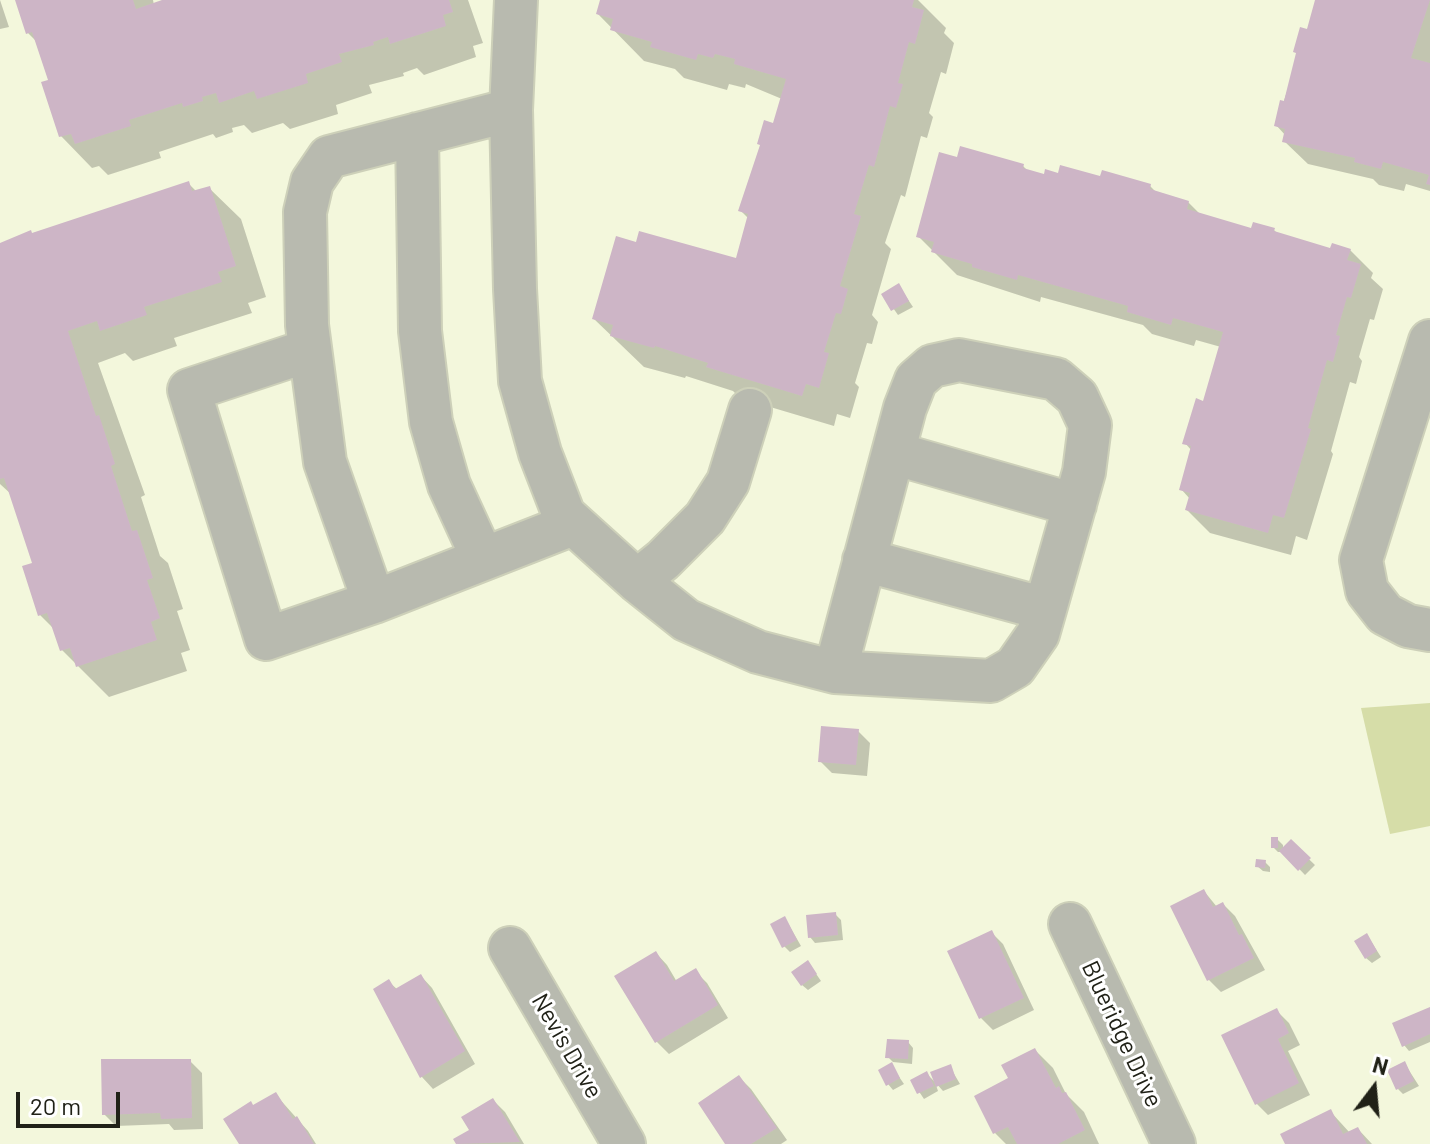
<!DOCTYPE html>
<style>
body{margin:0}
#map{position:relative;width:1430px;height:1144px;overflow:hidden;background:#f3f7dc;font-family:Barlow,sans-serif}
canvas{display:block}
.north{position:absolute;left:1334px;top:1048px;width:80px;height:80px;-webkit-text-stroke:6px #fff;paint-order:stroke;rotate:16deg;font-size:22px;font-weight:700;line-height:32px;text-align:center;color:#202117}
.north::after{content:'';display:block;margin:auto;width:28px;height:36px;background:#202117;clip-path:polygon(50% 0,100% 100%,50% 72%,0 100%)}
.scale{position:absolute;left:16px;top:1092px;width:104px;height:36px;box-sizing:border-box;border:4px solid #202117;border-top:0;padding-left:10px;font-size:24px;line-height:28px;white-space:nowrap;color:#202117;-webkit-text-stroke:6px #fff;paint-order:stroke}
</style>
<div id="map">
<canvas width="1430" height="1144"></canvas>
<div class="north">N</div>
<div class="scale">20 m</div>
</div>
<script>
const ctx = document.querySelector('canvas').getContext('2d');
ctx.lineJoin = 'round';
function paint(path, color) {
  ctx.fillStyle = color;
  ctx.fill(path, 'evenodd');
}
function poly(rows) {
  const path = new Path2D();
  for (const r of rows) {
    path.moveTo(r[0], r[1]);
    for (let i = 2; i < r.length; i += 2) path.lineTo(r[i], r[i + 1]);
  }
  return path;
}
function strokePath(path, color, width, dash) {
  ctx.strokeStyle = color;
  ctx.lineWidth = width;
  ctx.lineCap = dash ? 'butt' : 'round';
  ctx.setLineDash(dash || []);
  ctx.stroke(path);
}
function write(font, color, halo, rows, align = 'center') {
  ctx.font = font + ' Barlow,sans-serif';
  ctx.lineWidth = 6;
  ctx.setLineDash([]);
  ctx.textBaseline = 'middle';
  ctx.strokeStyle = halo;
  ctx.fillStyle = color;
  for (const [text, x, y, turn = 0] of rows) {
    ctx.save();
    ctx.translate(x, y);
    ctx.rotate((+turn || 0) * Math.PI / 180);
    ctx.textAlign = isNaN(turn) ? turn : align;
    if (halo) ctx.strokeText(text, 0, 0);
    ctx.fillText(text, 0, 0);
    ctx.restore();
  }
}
const green = poly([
 [1430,703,1430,826,1390,834,1361,708]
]);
const shadow = poly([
 [0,0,9,27,0,29],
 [17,0,153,0,154,5,165,0,468,0,483,43,473,46,476,57,424,75,417,68,403,73,404,76,369,85,372,93,336,105,338,114,290,129,283,123,252,133,244,125,232,128,233,132,216,138,213,134,159,152,161,158,108,175,99,166,92,168,61,136,51,81,38,43,28,33],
 [602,0,918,0,946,28,944,33,954,43,946,74,941,72,929,113,933,117,927,138,921,136,905,197,901,195,885,243,891,249,872,315,878,322,872,344,867,343,855,383,859,387,850,418,837,414,834,426,740,398,733,391,686,376,685,378,644,367,594,319,637,244,738,261,749,219,741,211,775,125,782,99,746,84,745,88,729,84,727,90,684,78,675,69,644,61,598,14],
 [1317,0,1430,0,1430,191,1406,184,1404,191,1379,185,1373,179,1308,164,1284,141,1286,136,1276,125],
 [958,160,1023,166,1029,172,1045,176,1102,179,1150,186,1158,194,1188,202,1202,216,1252,230,1274,230,1279,235,1332,250,1350,250,1373,273,1371,278,1383,289,1374,320,1370,319,1359,357,1362,361,1356,384,1350,382,1331,451,1333,454,1307,540,1296,536,1291,555,1210,533,1187,510,1190,499,1181,489,1192,451,1185,443,1205,403,1221,347,1196,340,1194,346,1152,334,1143,325,1041,297,1040,302,957,275,918,236],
 [188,183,197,192,209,188,241,219,266,297,248,303,252,313,174,338,177,346,133,361,125,353,98,363,145,495,141,497,160,556,168,563,183,609,177,611,190,650,181,653,187,671,109,697,62,650,55,630,39,614,34,564,12,495,0,484,0,244],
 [899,286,913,307,898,315,884,295],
 [858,731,870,743,867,776,832,773,820,761],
 [1277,839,1283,845,1283,850,1291,842,1315,865,1305,875,1283,852,1278,852,1273,847],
 [1265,862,1270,867,1270,872,1263,871,1257,866],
 [1204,891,1217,907,1223,904,1235,916,1265,970,1221,992,1209,980],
 [835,914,841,920,843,940,815,943,810,937],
 [785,918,801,946,790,952,784,946],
 [991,932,1003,944,1034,1010,993,1030,981,1018],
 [1367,935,1381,957,1372,963,1366,958],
 [656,953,667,965,677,982,695,971,707,983,728,1018,669,1054,657,1042,617,976],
 [808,962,821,981,808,990,802,985],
 [421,976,432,988,475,1064,433,1089,422,1077,389,982,398,990],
 [1430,1009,1430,1042,1409,1051,1404,1045],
 [1277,1011,1289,1023,1300,1045,1288,1051,1310,1095,1268,1115,1256,1103],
 [908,1042,913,1048,912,1064,893,1062,888,1057],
 [1035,1050,1053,1068,1066,1094,1084,1112,1099,1144,1006,1144,995,1133,1010,1079],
 [190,1061,202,1073,203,1129,174,1130,169,1124,116,1126,104,1114],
 [1405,1064,1419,1086,1403,1094,1398,1089],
 [891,1065,904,1084,893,1090,888,1084],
 [950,1067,960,1084,943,1091,935,1082,938,1091,924,1099,912,1081,926,1073,937,1084],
 [739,1077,751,1089,787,1140,781,1144,728,1144],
 [276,1095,308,1131,316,1144,241,1144,254,1107],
 [493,1100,505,1112,524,1144,458,1144,456,1140,472,1130],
 [1330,1111,1350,1133,1358,1129,1372,1144,1287,1144]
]);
const building = poly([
 [15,0,133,0,136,9,162,0,449,0,453,12,443,15,446,26,390,44,388,37,373,42,374,45,339,54,342,62,306,74,308,83,257,99,254,91,219,103,216,93,202,97,203,101,183,107,182,103,129,120,131,126,75,144,71,134,59,137,41,82,48,80,32,32,26,34],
 [600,0,914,0,912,7,924,10,915,44,909,42,898,83,903,84,896,108,890,106,874,167,869,165,854,214,861,216,840,286,848,289,841,314,836,313,824,352,829,353,819,388,806,384,802,396,706,367,708,363,655,346,654,348,610,336,613,325,592,319,616,236,636,242,639,231,736,258,748,214,738,211,760,145,757,144,764,120,773,123,786,79,734,64,735,59,715,54,713,58,698,54,696,60,650,47,652,42,610,30,613,19,596,14],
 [1315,0,1430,0,1411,58,1430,63,1430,185,1426,184,1429,175,1383,162,1381,169,1354,162,1355,158,1282,142,1285,129,1274,126,1280,100,1284,101,1296,53,1293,52,1300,27,1307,29],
 [960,146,1024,164,1023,168,1044,174,1045,169,1058,173,1060,165,1100,176,1102,170,1151,184,1150,189,1189,201,1187,209,1251,228,1253,222,1275,228,1274,231,1330,248,1332,243,1351,249,1347,260,1361,264,1351,298,1347,297,1336,335,1340,336,1333,362,1327,360,1308,428,1311,429,1284,518,1273,515,1268,533,1185,510,1190,493,1179,490,1191,446,1182,444,1196,398,1203,401,1223,332,1173,318,1171,325,1127,312,1128,306,1018,275,1017,280,972,267,972,264,931,252,934,242,916,237,939,152,957,157],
 [189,181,192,191,210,186,236,266,218,272,222,282,144,307,147,315,100,331,97,321,68,331,96,416,99,415,115,464,111,466,132,531,137,530,153,578,147,580,160,618,151,622,157,640,76,667,70,648,60,651,47,613,38,616,22,566,32,563,4,478,0,479,0,243,31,230,32,233],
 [899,283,909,301,891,311,881,294],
 [821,726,859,729,856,765,818,762],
 [1271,837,1278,837,1278,848,1271,848],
 [1291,839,1311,858,1298,871,1279,851],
 [1256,859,1266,860,1265,868,1255,867],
 [1204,889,1213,907,1223,902,1239,935,1242,934,1254,958,1207,981,1170,906],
 [836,912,838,935,808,938,806,915],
 [785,916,797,940,782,948,770,924],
 [992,930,1024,998,979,1019,947,951],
 [1367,933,1377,951,1365,959,1354,941],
 [656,951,674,981,696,968,718,1005,655,1043,614,976],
 [808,960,817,974,801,986,791,972],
 [421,974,465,1051,420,1078,373,989,389,979,395,989],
 [1430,1007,1430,1034,1402,1047,1392,1023],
 [1277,1008,1289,1033,1278,1039,1299,1083,1255,1105,1221,1035],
 [887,1039,909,1040,908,1059,885,1058],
 [1035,1048,1056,1088,1059,1086,1062,1093,1066,1092,1085,1130,1058,1144,1017,1144,1008,1127,993,1134,974,1096,1008,1078,1001,1065],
 [101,1059,191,1059,192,1118,161,1119,160,1113,102,1115],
 [1405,1061,1414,1081,1396,1090,1387,1070],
 [892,1062,900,1078,886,1086,878,1070],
 [951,1064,956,1079,936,1087,930,1072],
 [927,1071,934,1086,917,1094,910,1080],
 [739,1075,777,1128,751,1144,725,1144,698,1103],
 [276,1092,293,1119,297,1116,314,1144,239,1144,223,1119,251,1101,253,1105],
 [493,1098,520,1142,456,1144,453,1139,469,1130,461,1117],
 [1331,1109,1343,1134,1358,1127,1367,1144,1285,1144,1280,1134]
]);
const minor = poly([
 [516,0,511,110,515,289,520,381,540,453,564,515,637,581,686,620,758,652,835,672,991,681,1015,667,1038,634,1084,472,1090,425,1077,397,1056,379,959,360,932,366,916,380,905,408,835,672],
 [511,110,329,157,312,182,305,212,307,325,325,462,374,602,573,524],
 [417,134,420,331,431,422,449,485,483,559],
 [1430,341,1361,560,1367,591,1385,614,1408,626,1430,630],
 [310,350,189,390,266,639,374,602],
 [893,453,1075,505],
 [864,560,1045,609],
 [637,581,663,560,705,518,728,482,750,410],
 [1070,924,1174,1144],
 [510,948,624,1144]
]);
const streetNames = [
 ["Blueridge Drive",1122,1034,65],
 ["Nevis Drive",567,1046,60]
];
paint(green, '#d6dda8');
paint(shadow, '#0003');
paint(building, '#cdb5c6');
strokePath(minor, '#cdd0b9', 46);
strokePath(minor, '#b8baaf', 42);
write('24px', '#202117', '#fff', streetNames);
</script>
